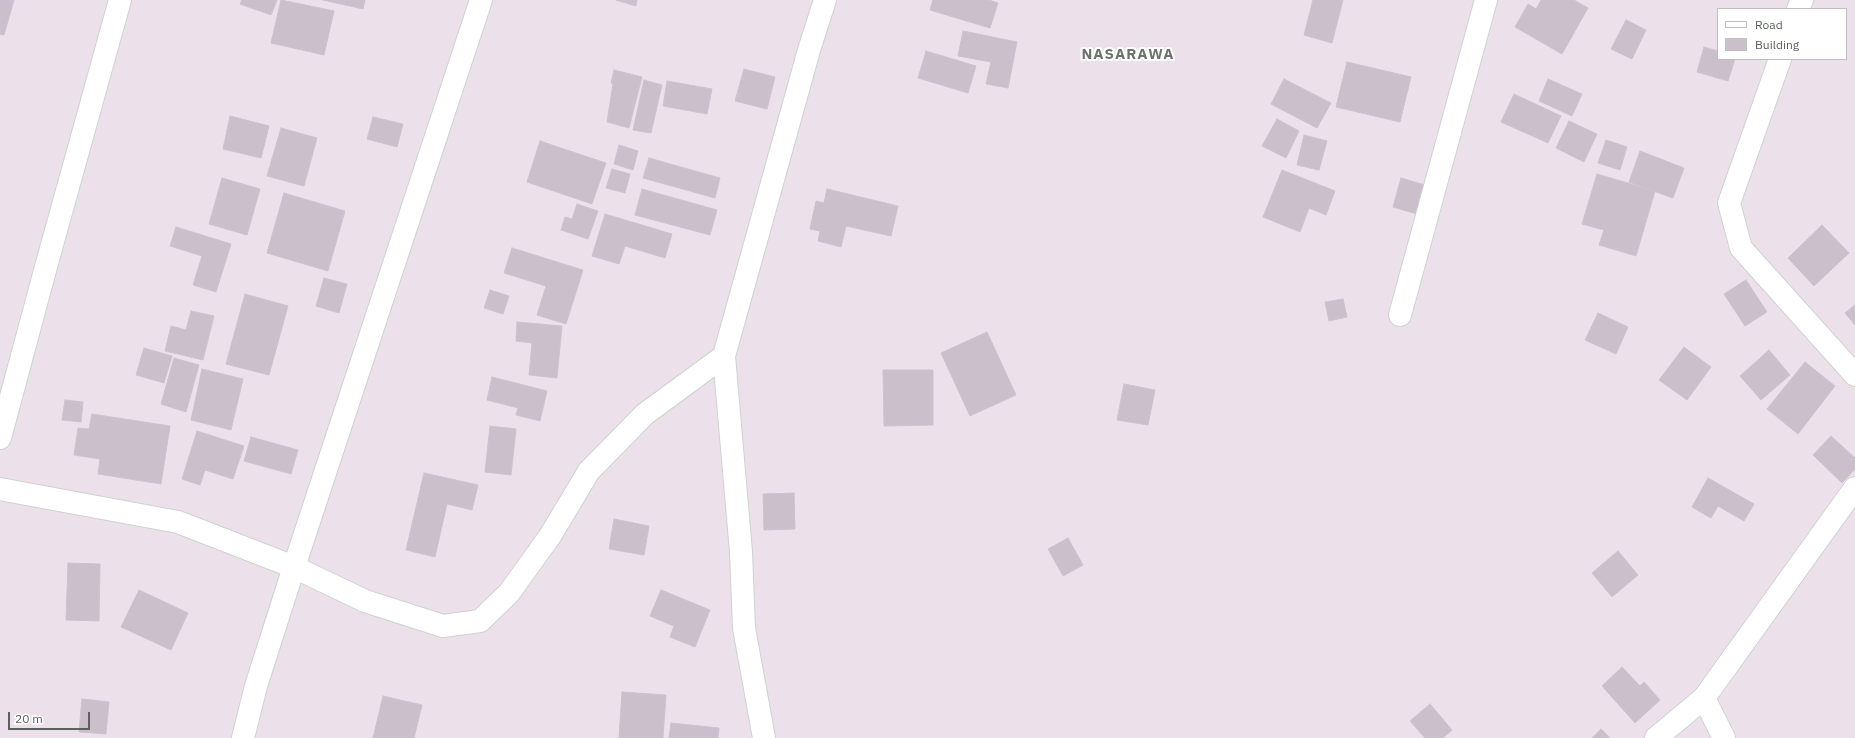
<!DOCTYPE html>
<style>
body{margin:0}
#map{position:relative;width:1855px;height:738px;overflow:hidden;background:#ece1eb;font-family:"IBM Plex Sans",sans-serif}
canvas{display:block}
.legend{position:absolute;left:1717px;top:8px;width:130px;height:52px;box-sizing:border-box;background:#fff;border:1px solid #bdc0bd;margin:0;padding:5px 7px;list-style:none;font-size:12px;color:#5a6159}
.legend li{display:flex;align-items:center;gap:8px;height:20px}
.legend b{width:20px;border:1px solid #bdc0bd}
.scale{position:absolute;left:8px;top:712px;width:82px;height:18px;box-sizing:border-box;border:2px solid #5a6159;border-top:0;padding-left:5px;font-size:12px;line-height:14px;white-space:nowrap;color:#5a6159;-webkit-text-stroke:3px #fff;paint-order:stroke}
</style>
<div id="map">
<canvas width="1855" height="738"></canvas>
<ul class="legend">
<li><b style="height:5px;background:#fff"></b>Road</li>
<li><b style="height:11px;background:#cabfca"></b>Building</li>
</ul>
<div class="scale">20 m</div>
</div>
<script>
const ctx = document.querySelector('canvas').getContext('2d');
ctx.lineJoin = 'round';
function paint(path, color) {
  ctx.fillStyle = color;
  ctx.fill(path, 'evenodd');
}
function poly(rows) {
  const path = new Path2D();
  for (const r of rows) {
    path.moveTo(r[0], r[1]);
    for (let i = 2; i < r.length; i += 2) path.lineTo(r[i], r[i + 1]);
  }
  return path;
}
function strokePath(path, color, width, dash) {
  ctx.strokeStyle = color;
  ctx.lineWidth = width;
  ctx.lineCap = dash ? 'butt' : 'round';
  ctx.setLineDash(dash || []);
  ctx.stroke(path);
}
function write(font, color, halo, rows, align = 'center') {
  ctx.font = font + ' "IBM Plex Sans",sans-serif';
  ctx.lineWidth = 4;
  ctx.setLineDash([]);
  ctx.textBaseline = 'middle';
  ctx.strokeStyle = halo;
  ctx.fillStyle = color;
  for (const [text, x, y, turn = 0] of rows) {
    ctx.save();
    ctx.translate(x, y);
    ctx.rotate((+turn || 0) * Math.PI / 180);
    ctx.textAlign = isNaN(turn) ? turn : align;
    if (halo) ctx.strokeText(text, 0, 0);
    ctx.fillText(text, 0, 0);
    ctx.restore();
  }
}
const building = poly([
 [0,0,14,0,4,35,0,34,0,0],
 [242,0,277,0,271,15,240,4,242,0],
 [281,0,334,11,324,55,271,43,281,0],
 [323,0,365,0,363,9,323,0],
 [616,0,637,0,636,6,616,0],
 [933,0,989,0,998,3,990,28,930,10,933,0],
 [1313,0,1343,0,1332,43,1304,35,1313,0],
 [1541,0,1574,0,1588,8,1562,54,1515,27,1528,4,1536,9,1541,0],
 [1626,20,1646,30,1632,59,1611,49,1626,20],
 [963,31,1017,42,1008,88,986,84,991,62,958,56,963,31],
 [1704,47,1718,51,1718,59,1735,59,1728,81,1697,72,1704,47],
 [926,51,976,66,968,93,918,78,926,51],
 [1347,62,1411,77,1400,122,1336,107,1347,62],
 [744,69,775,77,767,109,735,101,744,69],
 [614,70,642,77,629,128,607,122,613,84,611,83,614,70],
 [1284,79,1331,103,1317,128,1271,104,1284,79],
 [1548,79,1582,94,1572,116,1539,101,1548,79],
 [644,80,662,85,651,133,633,130,644,80],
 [667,81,712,89,707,114,663,106,667,81],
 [1514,94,1561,116,1548,143,1501,122,1514,94],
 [230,116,269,126,261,158,223,149,230,116],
 [373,117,403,124,397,147,367,139,373,117],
 [1277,119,1299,131,1286,158,1262,146,1277,119],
 [1569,121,1597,134,1584,162,1556,148,1569,121],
 [281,128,317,138,304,186,267,176,281,128],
 [1304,135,1327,141,1319,170,1297,165,1304,135],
 [1606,140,1627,147,1620,170,1598,163,1606,140],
 [540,141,606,163,592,204,527,182,540,141],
 [619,145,638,151,633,170,614,164,619,145],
 [1640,151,1684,168,1673,198,1629,182,1640,151],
 [649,158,720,178,715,198,643,178,649,158],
 [612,169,630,174,625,193,606,188,612,169],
 [1282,170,1335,191,1326,215,1309,208,1300,232,1263,217,1282,170],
 [1597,174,1655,191,1636,256,1599,245,1604,230,1582,224,1597,174],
 [222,178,260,189,247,235,209,224,222,178],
 [1401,178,1425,185,1417,214,1393,207,1401,178],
 [642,189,717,210,710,235,635,215,642,189],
 [827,189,898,206,891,236,846,226,841,247,818,241,820,231,810,229,816,201,824,203,827,189],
 [284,193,345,211,328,271,267,253,284,193],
 [577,204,598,211,588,239,561,230,565,217,572,219,577,204],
 [605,214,672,234,665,258,625,246,619,264,592,256,605,214],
 [1822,225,1849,253,1814,286,1788,258,1822,225],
 [176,227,231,244,216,292,193,285,202,256,170,246,176,227],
 [512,248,583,270,566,324,537,315,546,286,504,273,512,248],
 [324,278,347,284,339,313,316,306,324,278],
 [1746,280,1767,312,1745,326,1724,294,1746,280],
 [490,290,509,296,503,314,484,308,490,290],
 [245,294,288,306,269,375,226,364,245,294],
 [1343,299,1347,317,1329,321,1325,302,1343,299],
 [1855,305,1855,325,1845,313,1855,305],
 [191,311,214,316,203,360,165,351,171,326,186,330,191,311],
 [1598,313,1628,327,1616,354,1585,340,1598,313],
 [517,322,562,326,557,378,529,375,532,343,516,341,517,322],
 [987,332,1016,395,970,416,941,353,987,332],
 [1684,347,1711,367,1687,400,1659,380,1684,347],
 [144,348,172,356,164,383,136,375,144,348],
 [1769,350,1790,375,1761,400,1740,376,1769,350],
 [174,358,199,365,186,412,161,404,174,358],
 [1805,362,1835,386,1798,434,1767,409,1805,362],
 [202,369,243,379,231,430,191,420,202,369],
 [883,370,933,370,933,425,884,426,883,370],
 [492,377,547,391,540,421,516,415,518,408,487,400,492,377],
 [1124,384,1155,390,1148,425,1117,420,1124,384],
 [65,400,83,402,81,422,62,420,65,400],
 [92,414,170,426,161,484,98,474,100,459,74,455,78,428,89,429,92,414],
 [490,426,516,429,511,475,485,472,490,426],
 [197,431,244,446,233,479,205,470,200,485,182,479,197,431],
 [1831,436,1855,458,1855,469,1842,483,1813,455,1831,436],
 [251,437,298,450,291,474,244,461,251,437],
 [424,473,478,485,472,510,447,504,435,557,406,550,424,473],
 [1708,478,1754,504,1744,521,1718,506,1711,518,1692,507,1708,478],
 [794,493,795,529,764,530,763,494,794,493],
 [614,519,649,526,644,555,609,549,614,519],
 [1068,538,1083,565,1063,576,1048,549,1068,538],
 [1618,551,1638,575,1612,597,1592,573,1618,551],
 [68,563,100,564,99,621,66,620,68,563],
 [139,590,188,613,171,650,121,627,139,590],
 [661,590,710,610,695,647,670,637,674,626,650,616,661,590],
 [1622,667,1640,686,1644,682,1660,700,1635,723,1602,686,1622,667],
 [622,692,666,695,663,738,619,738,622,692],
 [383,696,422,705,414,738,373,738,383,696],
 [82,699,109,702,106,734,79,732,82,699],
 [1430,704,1452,730,1443,738,1425,738,1410,721,1430,704],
 [671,723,719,728,718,738,669,738,671,723],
 [1601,729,1610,738,1592,738,1601,729]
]);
const minor = poly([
 [1798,9,1802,0],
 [1780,59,1729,203,1741,248,1855,375],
 [1400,315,1486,0],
 [0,438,47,263,120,0],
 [0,489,178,522,294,567,365,601,443,626,480,621,509,593,550,536,589,471,645,414,724,356],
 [1704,698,1724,738],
 [243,738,256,686,294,567,481,0],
 [764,738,744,628,741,552,724,356,809,50,825,0],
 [1656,738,1704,698,1855,488]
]);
const districtNames = [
 ["NASARAWA",1128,55]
];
paint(building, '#cabfca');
strokePath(building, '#d0c0d0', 1);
strokePath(minor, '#cdd3cd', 24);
strokePath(minor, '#fff', 22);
ctx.letterSpacing = '1px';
write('bold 15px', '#6c736b', '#fff', districtNames);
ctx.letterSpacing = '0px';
</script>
